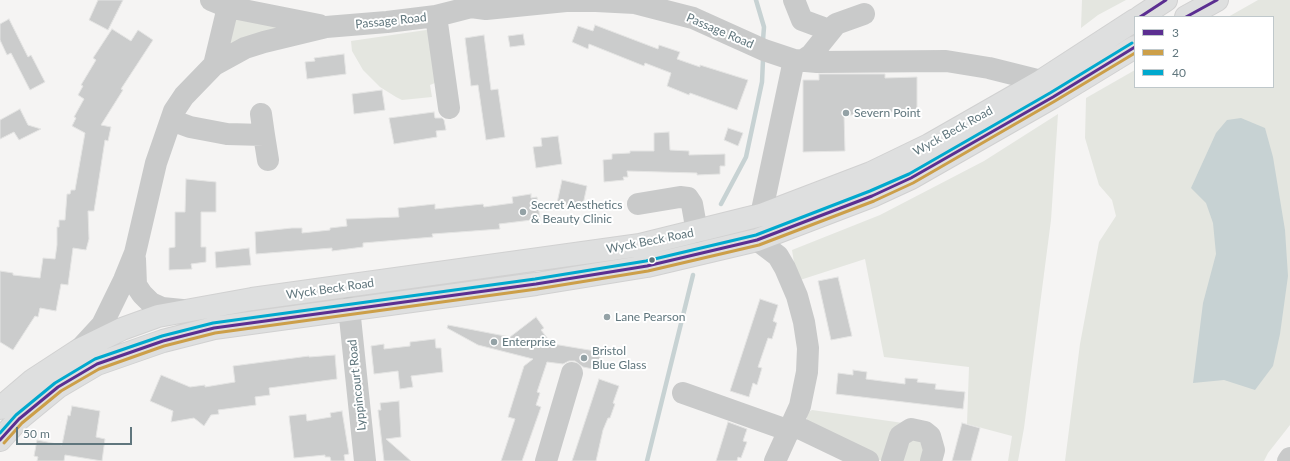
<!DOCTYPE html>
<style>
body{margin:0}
#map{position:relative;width:1290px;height:461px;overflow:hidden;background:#f5f4f3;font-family:Lato,sans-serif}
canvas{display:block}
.legend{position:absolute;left:1134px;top:16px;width:140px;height:72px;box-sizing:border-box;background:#fff;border:1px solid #bfc8cb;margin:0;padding:5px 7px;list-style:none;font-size:12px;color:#60767d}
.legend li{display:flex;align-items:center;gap:8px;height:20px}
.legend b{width:20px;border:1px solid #bfc8cb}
.scale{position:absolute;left:16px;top:427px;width:116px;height:18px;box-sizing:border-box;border:2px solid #60767d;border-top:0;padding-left:5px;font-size:12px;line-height:14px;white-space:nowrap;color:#60767d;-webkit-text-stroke:3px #fff;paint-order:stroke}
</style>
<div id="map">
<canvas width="1290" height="461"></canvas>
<ul class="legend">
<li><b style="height:5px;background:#5b2e91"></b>3</li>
<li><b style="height:5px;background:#cc9f49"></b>2</li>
<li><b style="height:5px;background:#00a9ce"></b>40</li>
</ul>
<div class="scale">50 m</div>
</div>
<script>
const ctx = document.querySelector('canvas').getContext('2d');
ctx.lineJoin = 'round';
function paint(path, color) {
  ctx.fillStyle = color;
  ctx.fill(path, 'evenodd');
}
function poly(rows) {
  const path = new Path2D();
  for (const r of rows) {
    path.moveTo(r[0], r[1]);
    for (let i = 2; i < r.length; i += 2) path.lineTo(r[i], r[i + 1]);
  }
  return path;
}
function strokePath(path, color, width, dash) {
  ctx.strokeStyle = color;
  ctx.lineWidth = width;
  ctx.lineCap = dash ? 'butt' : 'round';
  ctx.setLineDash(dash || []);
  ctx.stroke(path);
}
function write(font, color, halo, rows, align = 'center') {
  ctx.font = font + ' Lato,sans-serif';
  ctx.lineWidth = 4;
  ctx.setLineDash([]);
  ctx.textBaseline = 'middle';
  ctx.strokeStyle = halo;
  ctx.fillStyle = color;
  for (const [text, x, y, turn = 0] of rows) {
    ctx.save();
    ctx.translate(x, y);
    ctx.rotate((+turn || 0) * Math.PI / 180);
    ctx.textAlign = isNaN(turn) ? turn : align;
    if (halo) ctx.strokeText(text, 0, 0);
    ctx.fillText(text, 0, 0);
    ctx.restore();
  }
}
const green = poly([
 [1082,0,1126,0,1098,15,1081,28],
 [1258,0,1290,0,1290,425,1268,453,1264,461,1065,461,1080,344,1099,242,1116,216,1112,200,1099,185,1085,138,1086,98,1135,70,1135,87,1273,87,1273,17,1228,17],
 [233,17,293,28,226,48],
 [433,29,435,83,430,85,432,97,402,100,396,97,380,87,363,70,352,51,351,41],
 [1058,114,1051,220,1024,428,1018,461,1008,461,1012,436,967,424,969,367,884,357,865,259,797,281,792,250,880,215,984,161],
 [812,410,903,423,882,460,874,461,807,423,807,413],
 [913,436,927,447,922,461,900,461]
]);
const water = poly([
 [1241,118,1265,128,1273,157,1285,230,1288,276,1280,334,1273,366,1255,390,1224,380,1193,383,1203,303,1216,254,1213,223,1206,203,1191,188,1216,133,1227,120]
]);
const stream = poly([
 [756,0,764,27,763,40],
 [721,204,746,157,762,82,763,60],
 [647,461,693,275]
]);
const building = poly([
 [98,0,123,0,108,30,89,20,98,0],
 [9,19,28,57,31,55,45,82,30,90,11,53,7,55,0,40,0,24,9,19],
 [595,25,658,49,659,45,680,52,677,59,700,67,700,65,748,80,737,110,690,93,689,95,667,86,671,73,645,63,644,66,589,44,588,49,572,42,578,26,593,31,595,25],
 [112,29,131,41,138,30,153,40,121,89,123,90,101,125,111,127,108,141,105,140,94,211,88,211,89,239,86,250,73,248,68,285,61,284,56,311,40,308,38,317,35,316,13,350,0,342,0,271,13,273,13,275,40,278,43,258,55,259,57,245,57,227,59,227,59,220,65,220,67,194,70,194,71,190,75,190,85,133,72,126,76,118,74,117,84,99,78,95,83,86,81,85,96,60,93,58,112,29],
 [523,34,525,45,510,47,508,36,523,34],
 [484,35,491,90,498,89,505,137,486,140,478,85,471,86,465,38,484,35],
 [344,54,346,74,307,79,305,62,315,61,314,58,344,54],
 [819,74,885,74,885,78,917,77,917,112,889,112,889,115,844,115,845,151,803,152,803,80,819,80,819,74],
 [382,90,385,110,354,114,352,94,382,90],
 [20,109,28,125,41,129,19,140,14,132,0,139,0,120,20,109],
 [434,112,435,118,442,118,444,120,446,130,436,131,437,137,394,144,389,118,434,112],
 [728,128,743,133,738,146,724,140,728,128],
 [669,132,670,150,689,151,689,155,725,154,725,166,720,166,720,174,697,175,697,173,627,171,628,177,623,177,624,180,604,182,603,160,612,159,612,154,630,153,630,151,654,151,654,133,669,132],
 [558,136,562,164,536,168,533,147,542,146,541,138,558,136],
 [186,179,216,182,216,212,201,212,201,247,206,247,206,262,191,264,192,269,169,270,169,248,175,247,175,212,185,212,186,179],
 [562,180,587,186,582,209,557,203,562,180],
 [531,194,531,198,537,197,540,219,499,224,500,229,432,234,433,237,363,243,363,247,332,251,332,248,256,254,255,232,292,228,302,228,302,233,330,230,330,228,347,226,346,219,399,217,398,208,435,204,435,209,483,204,484,207,513,203,512,197,531,194],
 [249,248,251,265,216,268,215,252,249,248],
 [838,277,852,336,831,340,818,281,838,277],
 [760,299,778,305,773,321,777,323,772,339,768,338,758,367,762,368,757,385,753,383,749,397,730,391,760,299],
 [536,317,544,328,541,330,552,344,554,343,553,344,601,352,598,370,583,367,575,361,569,361,563,364,547,362,537,392,540,393,536,405,541,407,522,461,501,461,515,419,508,417,524,366,533,359,478,345,447,328,448,325,510,337,536,317],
 [435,339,436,348,441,348,443,372,411,376,413,387,400,389,398,371,374,374,371,346,384,344,384,349,410,346,410,342,435,339],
 [335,355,337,379,269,388,270,395,255,397,256,405,218,410,219,414,211,415,204,426,194,418,171,422,173,411,150,401,161,375,190,387,205,385,205,387,235,382,233,366,309,356,309,357,335,355],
 [853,370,867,372,866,379,905,384,905,378,918,379,917,382,936,384,935,389,965,392,963,409,836,394,838,373,853,375,853,370],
 [599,379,619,386,613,403,615,404,610,418,608,418,603,430,596,461,572,461,599,379],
 [399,401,401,437,386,439,411,461,384,461,378,410,381,410,380,403,399,401],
 [72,406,100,411,96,437,105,439,102,461,65,455,64,461,37,461,38,457,34,456,37,440,62,445,68,415,70,416,72,406],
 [342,411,349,454,344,455,345,461,331,461,330,457,325,457,325,455,294,458,289,416,306,414,307,421,331,417,330,413,342,411],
 [728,422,747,429,743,441,747,442,741,458,738,457,737,461,716,461,728,422],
 [962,423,980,428,971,461,952,461,962,423]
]);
const minor = poly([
 [211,0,228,7,319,25],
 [794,0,802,20,829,30],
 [436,16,449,108],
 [802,61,811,55,836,24,864,14],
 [214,65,228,7],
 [261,114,264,135],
 [171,120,190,127,227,134,264,135,268,160],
 [638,204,680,197,688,198,692,204,697,232],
 [761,215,794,60],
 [757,240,778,256,785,268,797,296,804,322,808,348,807,372,800,406,775,461],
 [135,259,136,285,142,294,151,303,162,308,182,310],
 [349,308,365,461],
 [79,350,102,325,124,280,135,253,156,163,174,111,184,96,214,65,245,48,264,42,326,27,387,22,436,16,471,7,486,9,566,1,596,1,635,3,693,18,764,50,794,60,817,62,946,61,989,68,1041,81],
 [683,393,790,431],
 [793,425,868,461],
 [546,461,572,373],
 [892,461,900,436,911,429,925,432,930,436,934,450,931,461],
 [1288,461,1290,458]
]);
const major = poly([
 [1140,17,1166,0],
 [1186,17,1217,0],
 [0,408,33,380,79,350,122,329,158,316,252,299,640,245,761,215,871,173,929,145,1041,81,1135,20],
 [0,440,19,419,58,387,97,364,163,341,214,328,536,284,647,266,757,240,872,196,911,178,1053,97,1135,47]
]);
const bus1 = poly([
 [1140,17,1166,0],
 [1186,17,1217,0],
 [0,440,19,419,58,387,97,364,163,341,214,328,536,284,647,266,757,240,872,196,911,178,1053,97,1135,47]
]);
const bus2 = poly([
 [4,443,22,423,61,391,99,369,164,346,215,333,537,289,648,271,759,245,874,201,913,183,1055,101,1135,53]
]);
const bus3 = poly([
 [0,433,16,415,55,383,95,359,162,336,213,323,535,279,646,261,756,235,870,191,909,174,1050,93,1132,43]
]);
const markers = [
 [846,113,4,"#94a2a6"],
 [523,212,4,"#94a2a6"],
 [652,260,3.5,"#60767d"],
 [607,317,4,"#94a2a6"],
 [494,342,4,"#94a2a6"],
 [584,358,4,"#94a2a6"]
];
const streetNames = [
 ["Passage Road",391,21,-6],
 ["Passage Road",720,31,23],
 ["Wyck Beck Road",953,131,-29],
 ["Wyck Beck Road",650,241,-11],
 ["Wyck Beck Road",330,289,-8],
 ["Lyppincourt Road",357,385,-96]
];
const poiNames = [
 ["Severn Point",854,113],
 ["Secret Aesthetics",531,205],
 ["& Beauty Clinic",531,219],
 ["Lane Pearson",615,317],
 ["Enterprise",502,342],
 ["Bristol",592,351],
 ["Blue Glass",592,365]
];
paint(green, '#e4e6e0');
paint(water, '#c7d2d3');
strokePath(stream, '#c7d2d3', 4.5);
paint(building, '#cbcccc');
strokePath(building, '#e4e4e3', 1);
strokePath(major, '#d1d1d1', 24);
strokePath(minor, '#c9caca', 22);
strokePath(major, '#dedfdf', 22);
strokePath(bus1, '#5b2e91', 3);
strokePath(bus2, '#cc9f49', 3);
strokePath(bus3, '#00a9ce', 3);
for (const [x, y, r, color] of markers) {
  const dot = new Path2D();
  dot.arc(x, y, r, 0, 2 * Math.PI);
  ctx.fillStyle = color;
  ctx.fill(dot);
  strokePath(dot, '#fff', 1.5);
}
write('12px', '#60767d', '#fff', streetNames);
write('12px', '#60767d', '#fff', poiNames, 'left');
</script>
